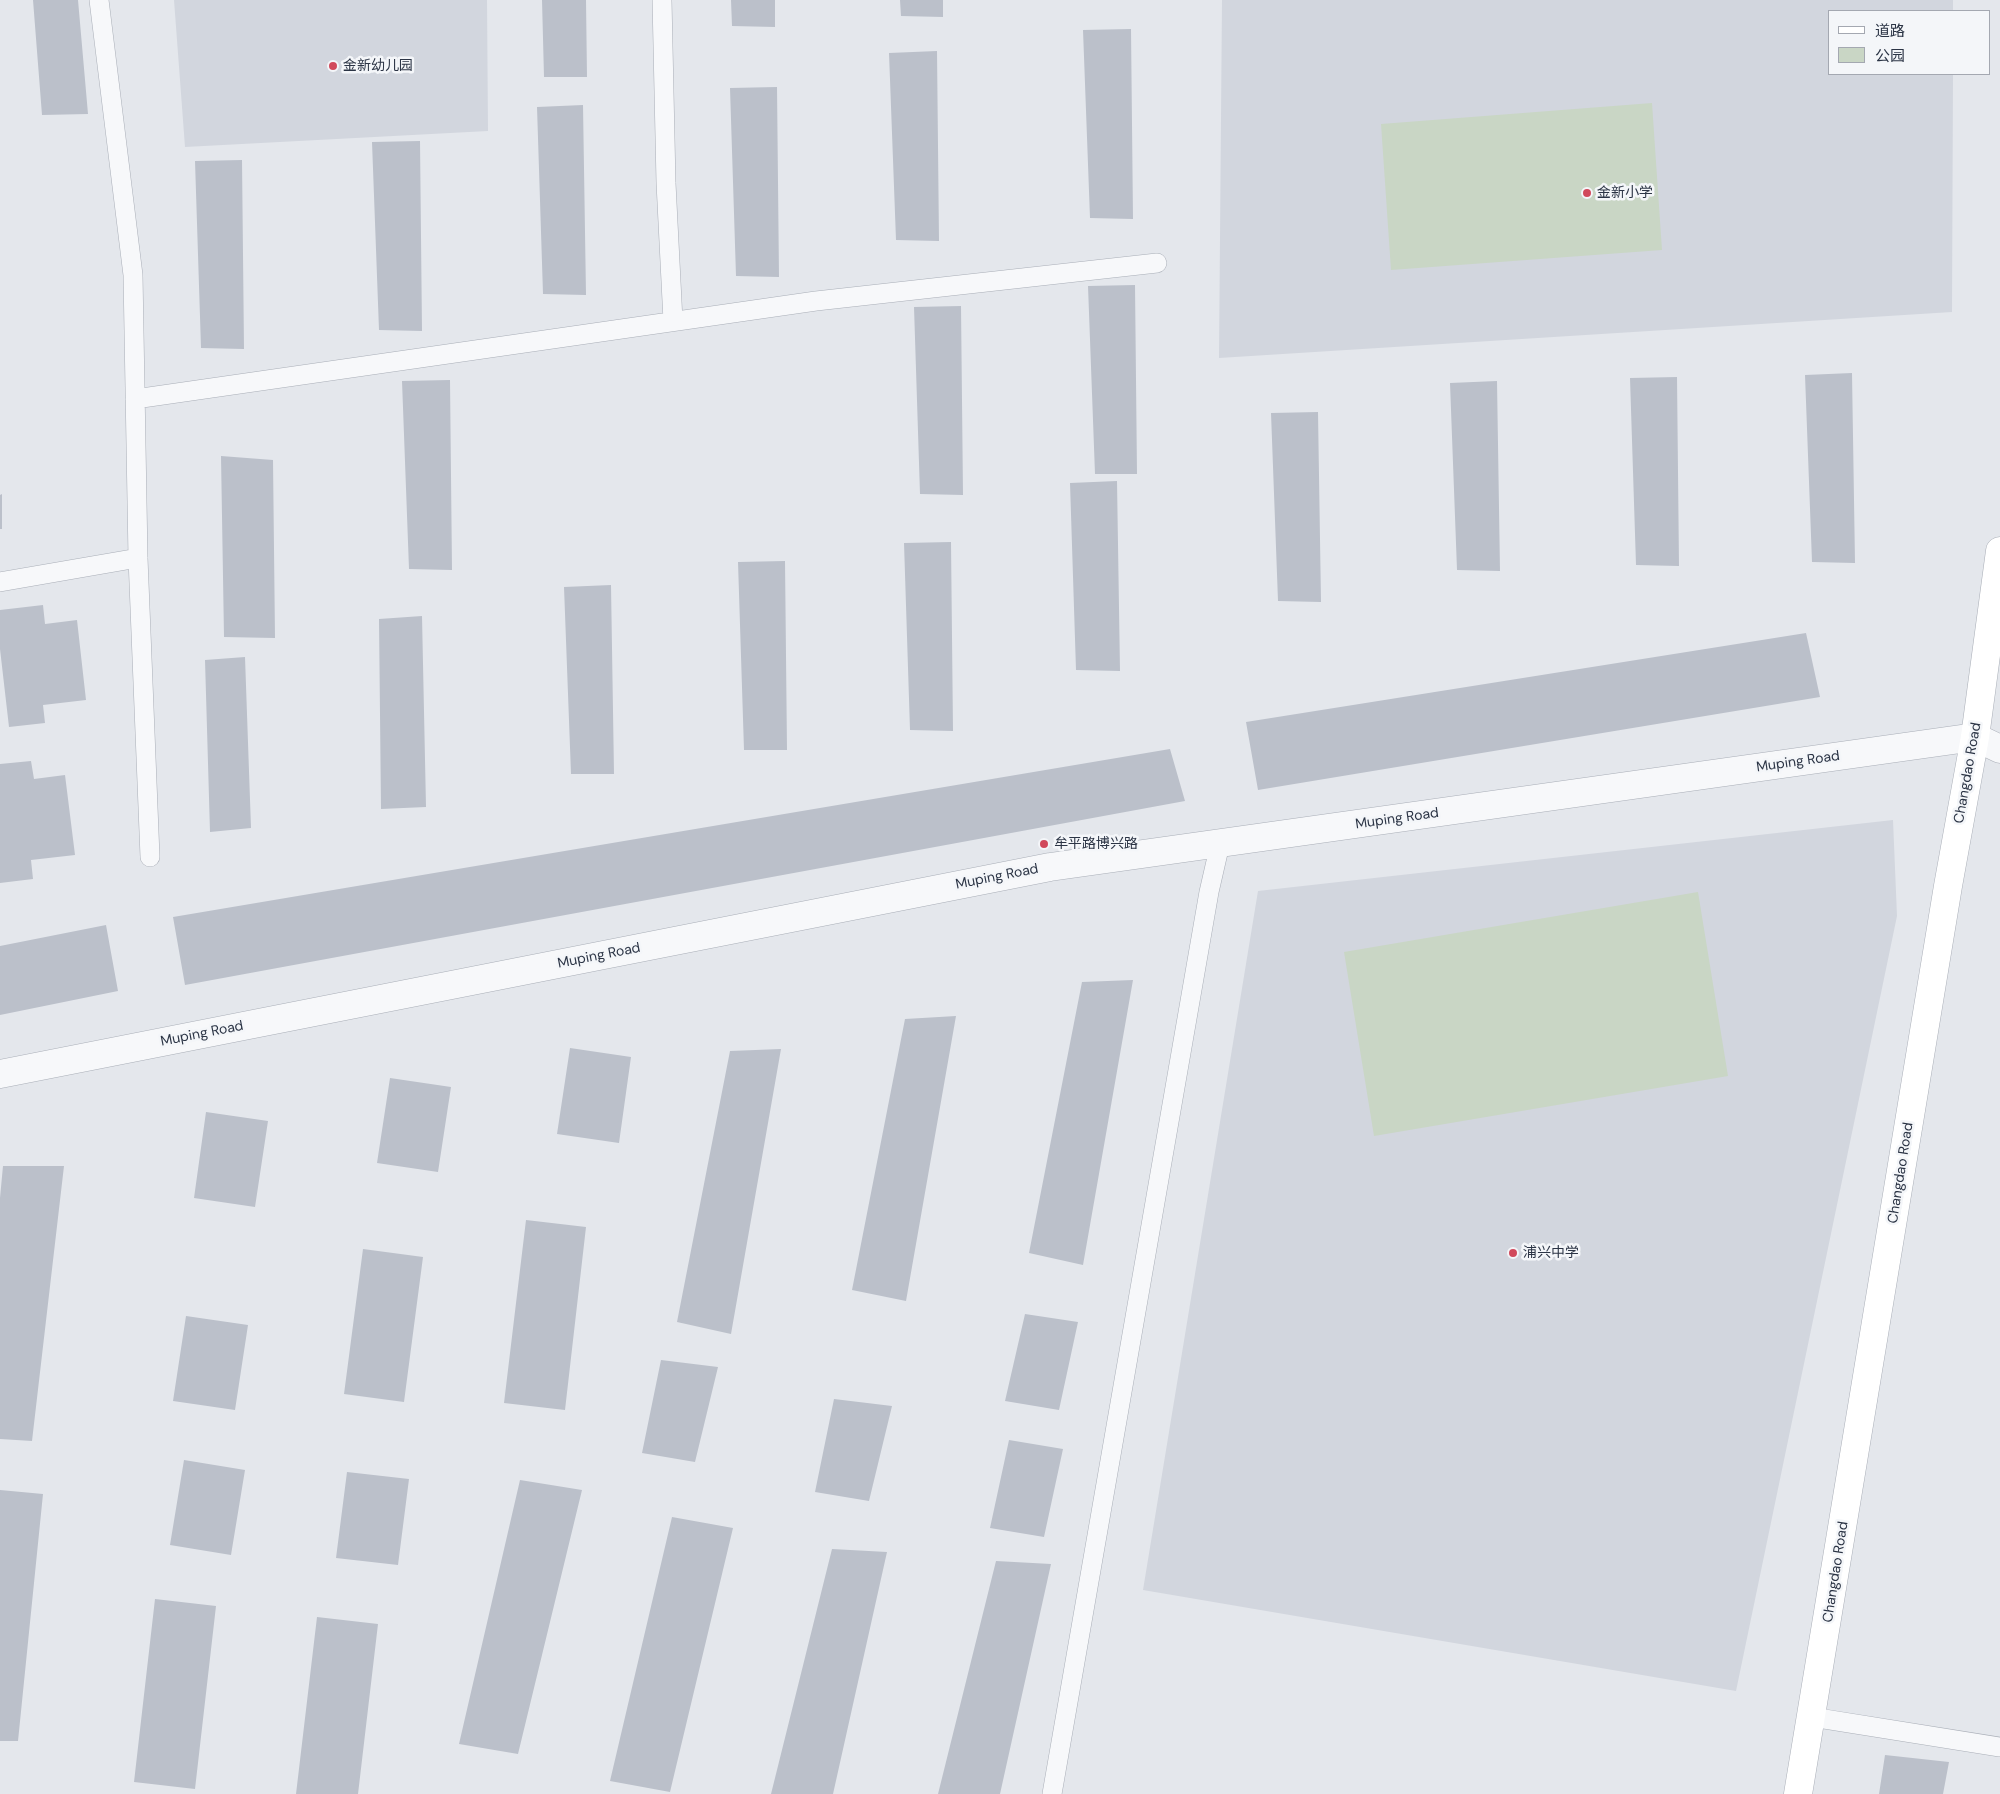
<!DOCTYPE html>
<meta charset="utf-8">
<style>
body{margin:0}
#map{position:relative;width:2000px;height:1794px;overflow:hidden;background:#e4e7ec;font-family:"DM Sans","Noto Sans SC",sans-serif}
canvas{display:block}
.legend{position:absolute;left:1828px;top:10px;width:162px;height:65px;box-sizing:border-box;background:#f4f6f9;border:1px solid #a4a8b1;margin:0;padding:6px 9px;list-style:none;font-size:15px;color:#2b3445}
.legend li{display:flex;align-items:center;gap:10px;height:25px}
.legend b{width:25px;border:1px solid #a4a8b1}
</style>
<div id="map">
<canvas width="2000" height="1794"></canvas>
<ul class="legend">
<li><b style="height:6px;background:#fff"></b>道路</li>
<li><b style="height:14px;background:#c9d6c5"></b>公园</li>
</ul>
</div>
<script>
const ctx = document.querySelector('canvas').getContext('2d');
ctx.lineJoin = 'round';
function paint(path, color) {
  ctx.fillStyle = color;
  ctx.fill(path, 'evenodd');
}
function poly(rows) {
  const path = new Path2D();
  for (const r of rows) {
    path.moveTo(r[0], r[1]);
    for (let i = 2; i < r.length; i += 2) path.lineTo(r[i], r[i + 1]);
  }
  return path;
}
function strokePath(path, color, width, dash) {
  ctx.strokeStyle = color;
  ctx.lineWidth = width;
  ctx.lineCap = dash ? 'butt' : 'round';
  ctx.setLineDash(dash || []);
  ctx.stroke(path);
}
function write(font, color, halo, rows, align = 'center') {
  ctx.font = font + ' "DM Sans","Noto Sans SC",sans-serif';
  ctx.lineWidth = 5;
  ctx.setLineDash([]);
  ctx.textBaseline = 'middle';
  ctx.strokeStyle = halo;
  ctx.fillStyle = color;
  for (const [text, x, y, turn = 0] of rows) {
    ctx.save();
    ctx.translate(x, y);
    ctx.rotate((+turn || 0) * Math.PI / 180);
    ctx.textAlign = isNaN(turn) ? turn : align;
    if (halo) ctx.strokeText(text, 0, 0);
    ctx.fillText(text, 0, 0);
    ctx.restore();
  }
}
const built = poly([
 [174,0,487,0,488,131,185,147],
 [1222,0,1953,0,1953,11,1829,11,1829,74,1953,74,1952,312,1219,358],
 [1893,820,1897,916,1736,1691,1143,1590,1258,891]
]);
const green = poly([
 [1652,103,1662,250,1391,270,1381,124],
 [1698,892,1728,1076,1374,1136,1344,952]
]);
const building = poly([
 [33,0,78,0,88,114,42,115],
 [542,0,586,0,587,77,544,77],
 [731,0,775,0,775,27,732,26],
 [900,0,943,0,943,17,901,16],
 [1131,29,1133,219,1090,218,1083,30],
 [937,51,939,241,896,240,889,53],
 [777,87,779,277,736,276,730,88],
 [583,105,586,295,543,294,537,107],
 [420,141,422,331,379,330,372,142],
 [242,160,244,349,201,348,195,161],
 [1135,285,1137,474,1095,474,1088,286],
 [961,306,963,495,920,494,914,307],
 [1852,373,1855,563,1812,562,1805,375],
 [1677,377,1679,566,1636,565,1630,378],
 [450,380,452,570,409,569,402,381],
 [1497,381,1500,571,1457,570,1450,383],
 [1318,412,1321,602,1278,601,1271,413],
 [221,456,273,460,275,638,224,637],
 [1117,481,1120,671,1076,670,1070,483],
 [2,494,2,529,0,529,0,495],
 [951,542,953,731,910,730,904,543],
 [785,561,787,750,744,750,738,562],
 [611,585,614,774,571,774,564,587],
 [43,605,45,624,77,620,86,700,43,705,45,723,9,727,0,649,0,610],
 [422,616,426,807,381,809,379,619],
 [1806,633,1820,697,1258,790,1246,722],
 [245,657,251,828,210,832,205,660],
 [1170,749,1185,801,185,985,173,917],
 [31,761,34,779,65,775,75,855,31,860,33,879,0,883,0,764],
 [106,925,118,991,0,1015,0,946],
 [1133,980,1083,1265,1029,1253,1082,982],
 [956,1016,906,1301,852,1290,905,1019],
 [570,1048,631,1057,619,1143,557,1134],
 [781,1049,731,1334,677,1322,730,1051],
 [390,1078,451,1087,438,1172,377,1163],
 [206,1112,268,1121,255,1207,194,1198],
 [3,1166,64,1166,32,1441,0,1439,0,1198],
 [526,1220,586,1227,565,1410,504,1403],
 [363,1249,423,1257,404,1402,344,1394],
 [1025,1314,1078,1322,1059,1410,1005,1401],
 [186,1316,248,1325,235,1410,173,1401],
 [661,1360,718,1367,695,1462,642,1453],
 [834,1399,892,1406,869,1501,815,1492],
 [1009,1440,1063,1449,1044,1537,990,1528],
 [184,1460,245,1470,231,1555,170,1545],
 [347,1472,409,1479,398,1565,336,1558],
 [520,1480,582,1490,518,1754,459,1744],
 [0,1490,43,1494,18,1741,0,1741],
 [672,1517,733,1528,670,1792,610,1781],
 [832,1549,887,1552,833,1794,771,1794],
 [996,1561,1051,1564,1000,1794,938,1794],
 [155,1599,216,1606,195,1789,134,1782],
 [317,1617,378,1624,358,1794,296,1794],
 [1885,1755,1949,1762,1943,1794,1879,1794]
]);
const lane = poly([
 [99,0,133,275,138,558,150,857],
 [662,0,666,183,673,321],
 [135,399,816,301,1157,263],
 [0,582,138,558],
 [1812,1717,2000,1747],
 [1052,1794,1209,892,1220,844]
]);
const street = poly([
 [0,1074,1050,867,1975,737,2000,749]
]);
const secondary = poly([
 [1798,1794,1948,886,1975,737,2000,551]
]);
const markers = [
 [333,66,5,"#d1495b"],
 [1587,193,5,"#d1495b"],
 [1044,844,5,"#d1495b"],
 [1513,1253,5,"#d1495b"]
];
const poiNames = [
 ["金新幼儿园",343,66],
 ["金新小学",1597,193],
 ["牟平路博兴路",1054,844],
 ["浦兴中学",1523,1253]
];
const streetNames = [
 ["Muping Road",1798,762,-8],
 ["Changdao Road",1968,773,-80],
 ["Muping Road",1397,819,-8],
 ["Muping Road",997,877,-11],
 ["Muping Road",599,956,-11],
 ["Muping Road",202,1034,-11],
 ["Changdao Road",1901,1173,-81],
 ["Changdao Road",1836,1572,-81]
];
paint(built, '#d2d6de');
paint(green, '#c9d6c5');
paint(building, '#bbc0ca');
strokePath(lane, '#a9aeb7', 20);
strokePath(street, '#a9aeb7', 29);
strokePath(secondary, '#a9aeb7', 29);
strokePath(lane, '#f7f8fa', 19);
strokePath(street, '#f7f8fa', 28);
strokePath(secondary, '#fff', 28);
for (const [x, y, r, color] of markers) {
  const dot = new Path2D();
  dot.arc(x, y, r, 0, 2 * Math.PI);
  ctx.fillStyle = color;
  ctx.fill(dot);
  strokePath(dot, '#f4f6f9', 2);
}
write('14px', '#2b3445', '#f4f6f9', poiNames, 'left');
write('14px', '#2b3445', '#f4f6f9', streetNames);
</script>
